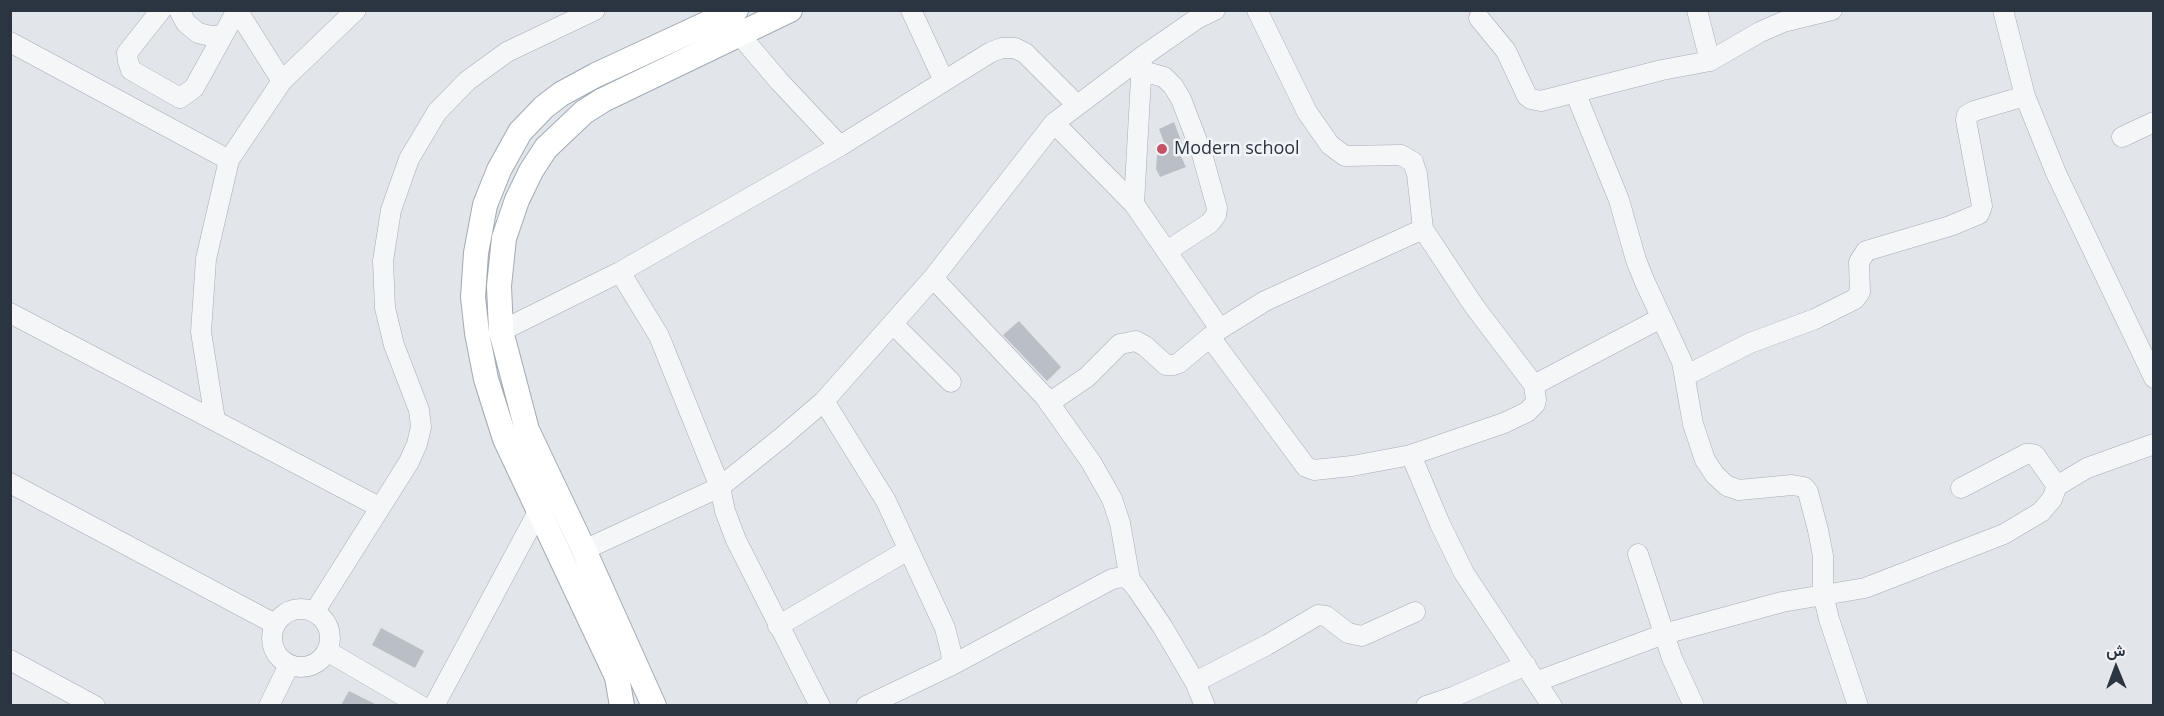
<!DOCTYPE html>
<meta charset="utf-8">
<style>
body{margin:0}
#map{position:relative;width:2164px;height:716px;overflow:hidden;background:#e2e5ea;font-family:"Open Sans",Vazirmatn,sans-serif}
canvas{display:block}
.frame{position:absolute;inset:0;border:12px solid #2b3441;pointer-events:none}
.north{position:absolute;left:2086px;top:638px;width:60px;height:60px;-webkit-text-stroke:4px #f2f4f7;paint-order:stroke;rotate:359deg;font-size:16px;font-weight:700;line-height:24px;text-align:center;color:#2b3441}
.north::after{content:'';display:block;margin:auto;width:21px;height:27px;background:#2b3441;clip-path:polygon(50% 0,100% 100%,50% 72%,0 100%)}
</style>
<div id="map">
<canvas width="2164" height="716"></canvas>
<div class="frame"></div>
<div class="north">ش</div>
</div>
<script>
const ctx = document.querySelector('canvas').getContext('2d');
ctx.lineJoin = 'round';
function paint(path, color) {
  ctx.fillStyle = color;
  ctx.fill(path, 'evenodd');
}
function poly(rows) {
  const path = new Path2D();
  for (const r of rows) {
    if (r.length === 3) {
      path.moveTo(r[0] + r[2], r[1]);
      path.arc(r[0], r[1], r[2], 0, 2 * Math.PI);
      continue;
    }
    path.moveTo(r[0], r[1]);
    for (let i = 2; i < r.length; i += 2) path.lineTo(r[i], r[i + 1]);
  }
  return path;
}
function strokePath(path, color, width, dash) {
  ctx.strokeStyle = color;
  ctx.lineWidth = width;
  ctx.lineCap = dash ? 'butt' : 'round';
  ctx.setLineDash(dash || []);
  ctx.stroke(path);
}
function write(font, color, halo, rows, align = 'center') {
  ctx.font = font + ' "Open Sans",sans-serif';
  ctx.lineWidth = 5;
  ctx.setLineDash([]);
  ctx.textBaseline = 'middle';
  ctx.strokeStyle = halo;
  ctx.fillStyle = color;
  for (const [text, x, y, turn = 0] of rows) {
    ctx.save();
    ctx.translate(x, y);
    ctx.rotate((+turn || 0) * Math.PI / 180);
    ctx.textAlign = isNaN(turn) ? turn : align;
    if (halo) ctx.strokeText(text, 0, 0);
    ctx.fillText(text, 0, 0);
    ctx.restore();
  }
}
const building = poly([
 [1174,122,1183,146,1177,148,1186,167,1160,177,1156,169,1158,144,1164,142,1159,129],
 [1019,321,1061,367,1047,381,1003,335],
 [381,628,424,651,415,668,372,645],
 [349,691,377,705,341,705]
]);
const minor = poly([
 [161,10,127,53,128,61,131,70,180,98,194,88,237,10],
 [179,10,186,23,198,33,211,36,221,36],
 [237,10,282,81],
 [911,10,944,81],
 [1257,10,1307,112,1330,145,1345,156,1401,155,1413,162,1417,174,1423,229,1474,306,1534,385,1661,318],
 [1697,10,1710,61],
 [2003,10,2025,96,2056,173,2154,378],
 [1479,18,1506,51,1527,96,1531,99,1541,101,1662,70,1710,61,1760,32,1783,22,1832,10],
 [739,34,779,81,840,146],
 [10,42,229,160],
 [1142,71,1164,77,1173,86,1181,99,1202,154,1217,208,1216,215,1210,223,1167,251],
 [1575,92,1619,200,1636,260,1644,280,1682,362,1693,424,1705,460,1715,475,1727,486,1739,490,1792,485,1804,487,1808,492,1818,530,1823,556,1823,594,1829,619,1858,706],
 [1054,123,1134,204,1220,329,1210,337,1306,467,1314,470,1352,466,1411,455,1504,423,1527,412,1535,404,1536,400,1534,385],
 [2122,137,2154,122],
 [1134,204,1142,60],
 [620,272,659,336,720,487,725,511,736,540,820,706],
 [933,278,1045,397,1091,462,1112,499,1120,523,1130,580],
 [10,313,379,507],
 [893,324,951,382],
 [1220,329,1265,301,1423,229],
 [501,331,620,272,840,146,991,52,1002,48,1015,48,1025,53,1077,105],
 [1685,376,1750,343,1815,319,1855,299,1860,292,1859,262,1866,251,1950,226,1979,214,1982,206,1966,120,1967,115,1974,111,2025,96],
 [824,401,886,501,945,628,951,652,952,665],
 [1049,403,1087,377,1120,344,1136,341,1145,346,1166,365,1173,365,1179,363,1210,337],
 [215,420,201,332,206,259,229,160,282,81,356,10],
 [1411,455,1440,524,1464,573,1552,706],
 [10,483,275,624],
 [1961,488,2026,454,2031,454,2035,455,2057,486],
 [584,550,720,487,781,438,824,401,933,278,1054,123,1143,56,1198,18,1215,10],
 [1638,554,1672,658,1694,706],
 [301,638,29],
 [315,611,409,462,417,444,421,427,419,410,394,345,385,308,383,261,391,210,409,159,437,112,467,81,507,52,595,10],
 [778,626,908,550],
 [327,651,421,706],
 [10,660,95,706],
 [1538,681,1664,634,1782,602,1865,588,2004,534,2041,512,2052,499,2057,486,2087,468,2154,444],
 [1195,682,1267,645,1318,615,1326,616,1348,633,1362,636,1415,612],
 [269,706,289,665],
 [434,706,539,510],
 [866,706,952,665,1112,579,1122,577,1130,580,1137,589,1162,626,1195,682,1205,706],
 [1426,706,1453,697,1526,665]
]);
const major = poly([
 [622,706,617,677,505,439,486,379,477,333,473,297,476,253,485,205,499,170,520,132,544,107,561,94,596,75,736,10],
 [654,706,584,550,527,430,501,331,499,286,504,238,517,200,531,171,546,148,584,112,603,100,790,10]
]);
const markers = [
 [1162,149,6,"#c55165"]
];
const poiNames = [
 ["Modern school",1174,149]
];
paint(building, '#babfc6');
strokePath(minor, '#a7acb4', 21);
strokePath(major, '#a2aab5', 26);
strokePath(minor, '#f5f6f8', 20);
strokePath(major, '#fff', 24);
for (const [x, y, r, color] of markers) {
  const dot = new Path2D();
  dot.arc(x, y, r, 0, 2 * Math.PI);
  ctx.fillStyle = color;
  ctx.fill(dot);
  strokePath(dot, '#f2f4f7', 2);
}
write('18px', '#2b3441', '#f2f4f7', poiNames, 'left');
</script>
